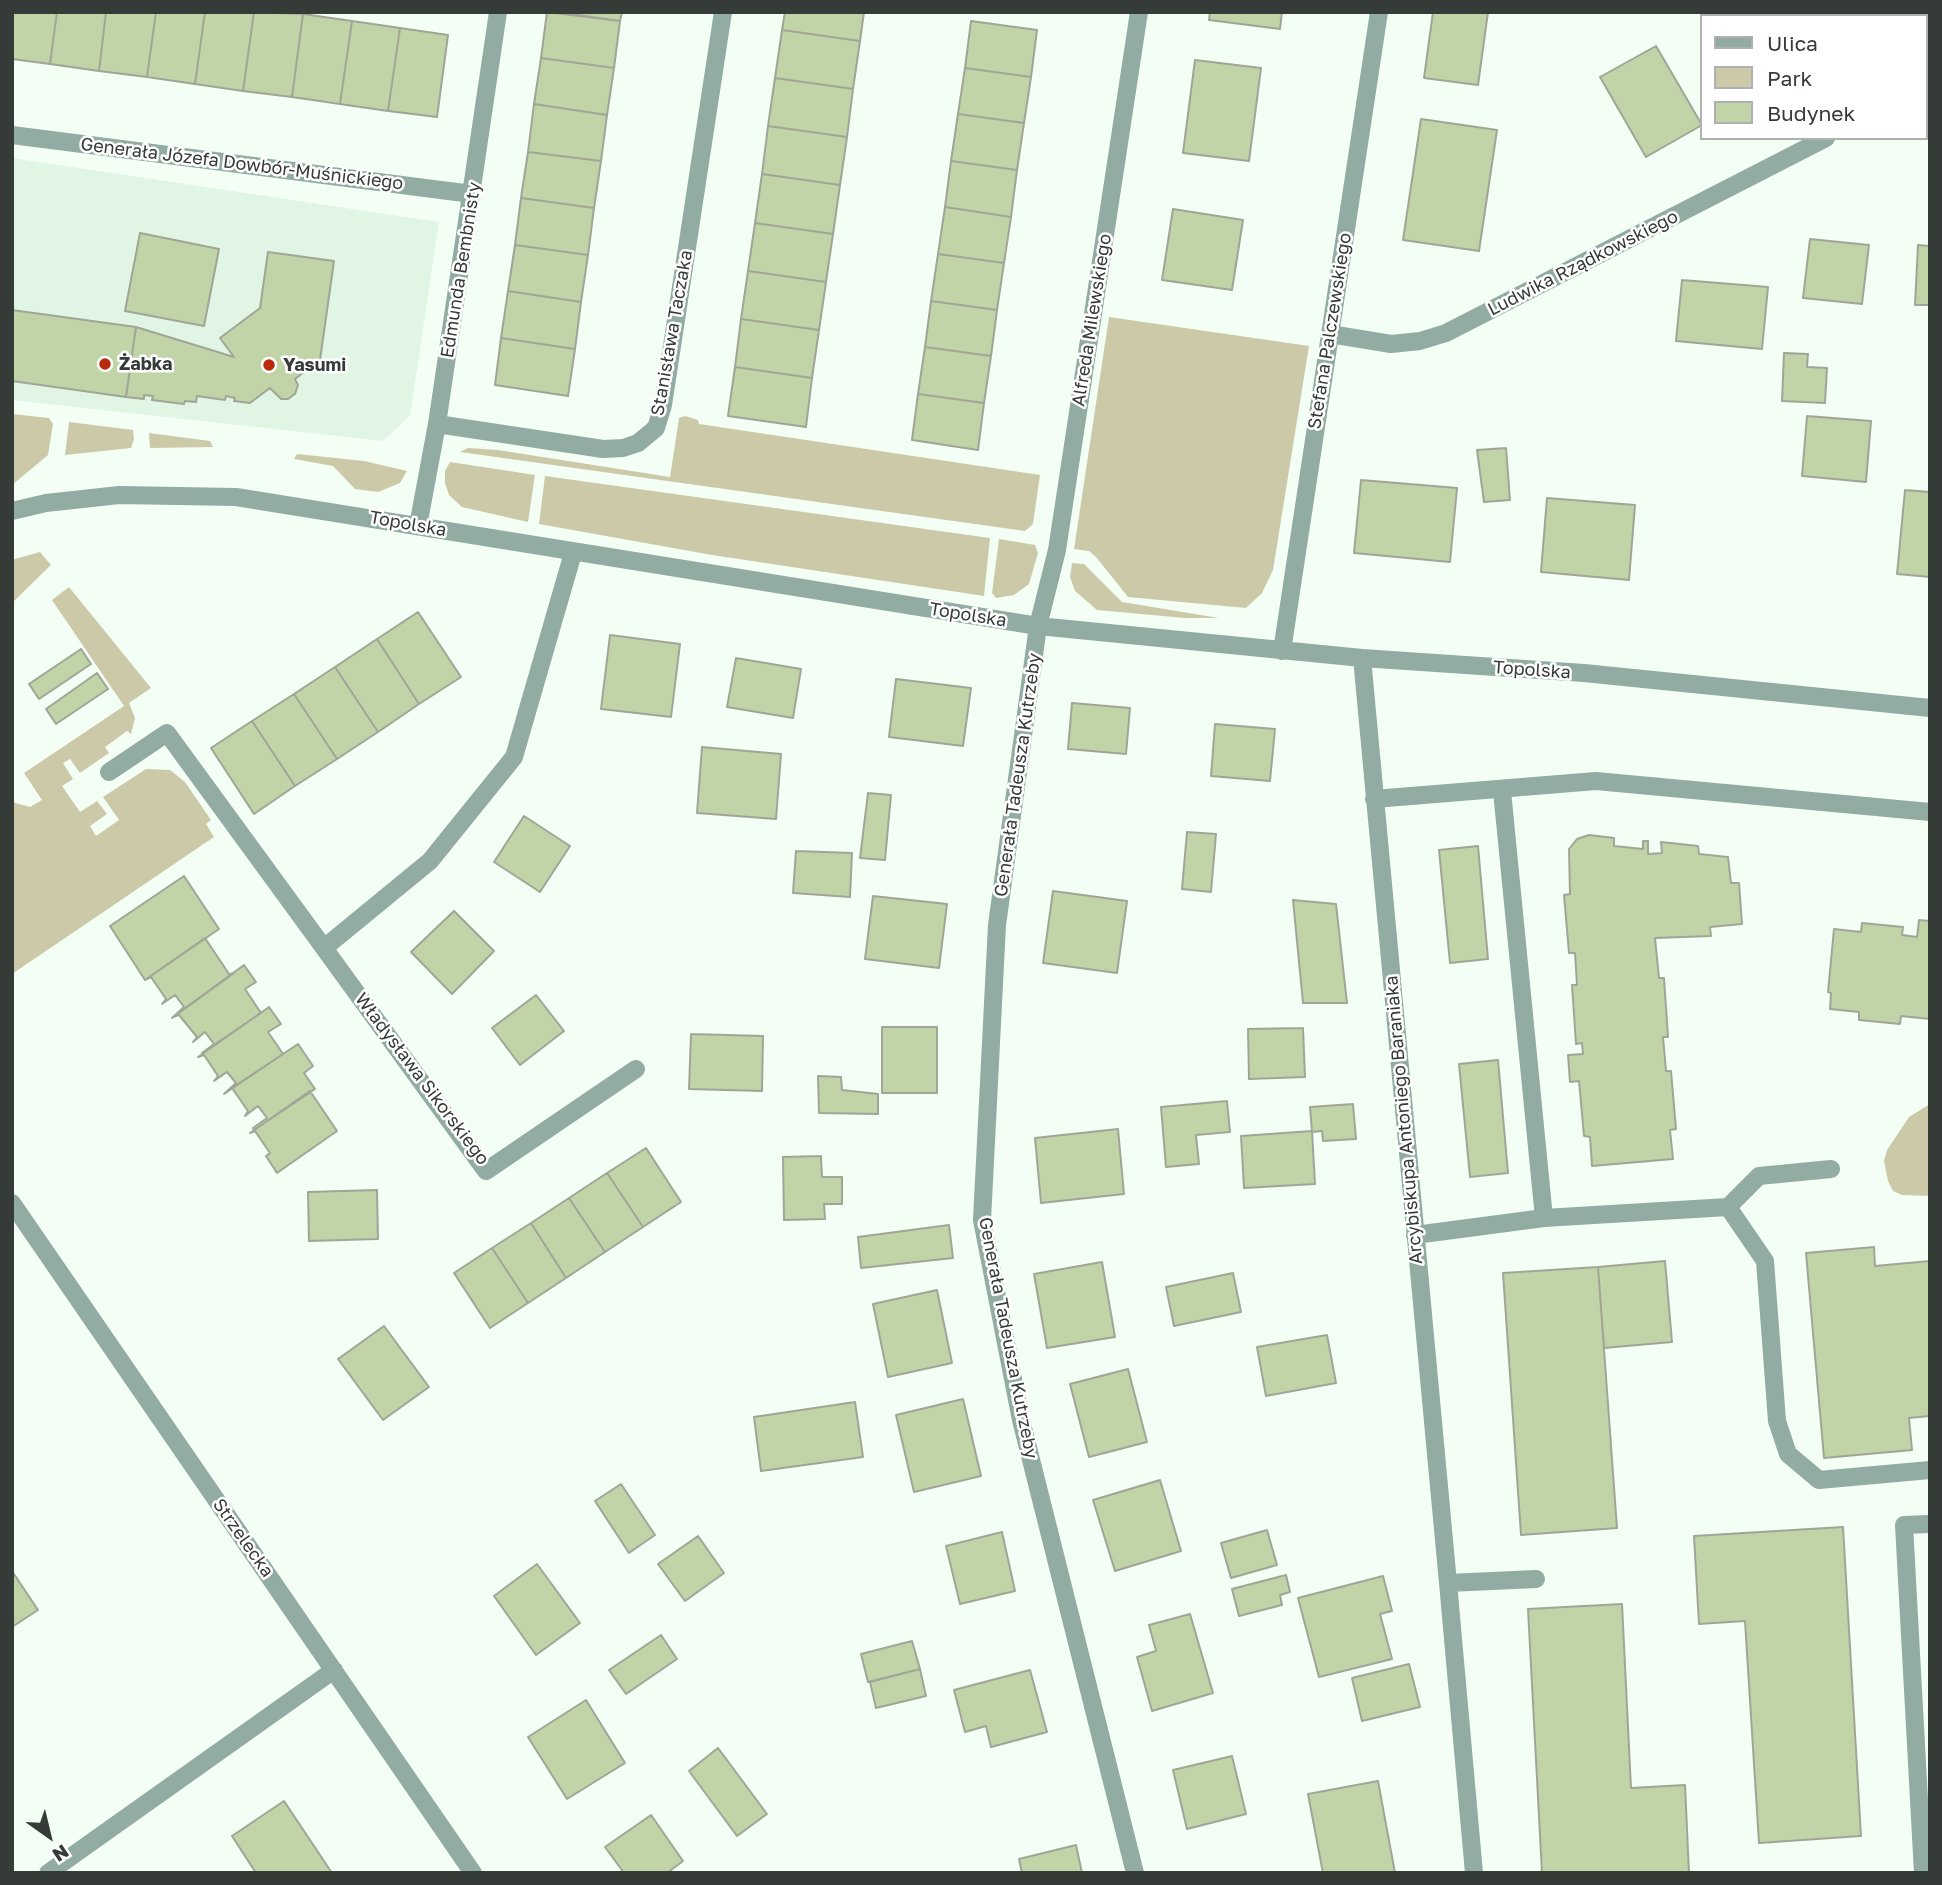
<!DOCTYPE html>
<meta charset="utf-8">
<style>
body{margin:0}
#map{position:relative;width:1942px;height:1885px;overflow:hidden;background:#f3fff5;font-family:"Golos Text",sans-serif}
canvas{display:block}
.frame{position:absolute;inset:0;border:14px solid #353b36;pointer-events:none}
.legend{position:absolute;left:1700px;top:14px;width:228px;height:126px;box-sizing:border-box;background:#fff;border:2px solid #aeb1af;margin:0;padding:9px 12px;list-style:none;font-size:21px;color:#353b36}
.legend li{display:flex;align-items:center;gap:14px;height:35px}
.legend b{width:35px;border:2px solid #aeb1af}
.north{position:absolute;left:14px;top:1801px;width:70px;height:70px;-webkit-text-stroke:5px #fff;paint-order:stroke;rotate:146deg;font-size:19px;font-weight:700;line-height:28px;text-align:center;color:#353b36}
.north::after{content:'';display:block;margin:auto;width:24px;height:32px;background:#353b36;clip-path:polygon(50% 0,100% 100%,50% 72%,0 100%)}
</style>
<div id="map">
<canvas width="1942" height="1885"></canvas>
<div class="frame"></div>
<ul class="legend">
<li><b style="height:9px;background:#92aba3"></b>Ulica</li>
<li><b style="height:19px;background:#cbc9a8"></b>Park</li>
<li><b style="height:19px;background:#c0d4a7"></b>Budynek</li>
</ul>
<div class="north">N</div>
</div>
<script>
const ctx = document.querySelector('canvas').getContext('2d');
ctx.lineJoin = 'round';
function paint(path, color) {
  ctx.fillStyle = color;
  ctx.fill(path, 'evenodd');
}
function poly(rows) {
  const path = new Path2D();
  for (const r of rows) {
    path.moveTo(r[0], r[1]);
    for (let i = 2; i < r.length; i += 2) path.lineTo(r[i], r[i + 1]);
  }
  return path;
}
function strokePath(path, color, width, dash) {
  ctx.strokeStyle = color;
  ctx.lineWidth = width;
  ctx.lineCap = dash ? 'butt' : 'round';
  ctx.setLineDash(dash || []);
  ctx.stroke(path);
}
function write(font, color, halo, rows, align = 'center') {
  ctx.font = font + ' "Golos Text",sans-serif';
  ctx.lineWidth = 5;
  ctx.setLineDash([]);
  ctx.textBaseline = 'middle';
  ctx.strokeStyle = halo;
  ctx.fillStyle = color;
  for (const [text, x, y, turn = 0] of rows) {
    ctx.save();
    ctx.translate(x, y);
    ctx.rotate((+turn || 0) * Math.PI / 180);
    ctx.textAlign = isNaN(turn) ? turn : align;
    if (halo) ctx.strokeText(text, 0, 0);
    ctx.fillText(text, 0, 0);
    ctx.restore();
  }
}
const built = poly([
 [12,158,439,222,410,416,383,441,12,400]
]);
const green = poly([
 [1109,317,1309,346,1273,570,1262,593,1246,608,1128,597,1096,557,1089,551,1074,549],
 [12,414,49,418,53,424,48,455,12,485],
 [685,416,698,420,699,424,1040,475,1033,524,1025,531,460,452,468,448,498,450,670,477,679,418],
 [69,422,133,430,134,439,131,448,65,455],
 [149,433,210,441,213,447,150,448],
 [297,454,364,461,407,471,400,483,378,492,355,489,333,466,294,459],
 [450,462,535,475,528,522,462,507,449,495,445,483,445,471],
 [545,476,990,538,984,596,712,555,539,524],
 [999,539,1035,545,1038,553,1029,584,1014,595,996,598,992,593],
 [40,552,51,565,12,603,12,560],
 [1072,563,1084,564,1122,602,1219,618,1185,618,1097,610,1075,591,1070,577],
 [69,587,151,688,129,703,135,718,131,734,127,731,105,747,109,753,80,773,70,759,63,763,73,779,62,786,80,812,97,801,107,814,90,826,96,836,119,820,103,797,146,769,170,770,185,782,211,820,206,824,214,837,12,974,12,802,30,807,42,800,24,773,124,706,52,600],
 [1930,1104,1930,1196,1902,1195,1893,1191,1888,1181,1884,1161,1887,1150,1909,1117]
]);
const building = poly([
 [12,12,57,12,50,64,12,59,12,12],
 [57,12,106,12,99,71,50,64,57,12],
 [106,12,156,12,147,77,99,71,106,12],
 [156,12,205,12,195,84,147,77,156,12],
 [205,12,254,12,243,91,195,84,205,12],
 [254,12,303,14,292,97,243,91,254,12],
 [547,12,620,21,614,68,541,58,547,12],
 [556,12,622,12,620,21,556,12],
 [785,12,864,12,860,41,782,30,785,12],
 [1210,12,1282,12,1280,29,1209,20,1210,12],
 [1433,12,1488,12,1478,85,1424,78,1433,12],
 [1734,12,1811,12,1813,16,1736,16,1734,12],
 [303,14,352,21,340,104,292,97,303,14],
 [352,21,400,28,388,111,340,104,352,21],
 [971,21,1037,30,1031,77,965,68,971,21],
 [400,28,448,35,437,117,388,111,400,28],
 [782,30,860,41,853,89,775,78,782,30],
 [1656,46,1702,125,1646,157,1600,77,1656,46],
 [541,58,614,68,607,115,534,104,541,58],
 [1195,60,1261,68,1249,161,1183,153,1195,60],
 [965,68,1031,77,1024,123,958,114,965,68],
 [775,78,853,89,847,137,768,126,775,78],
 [534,104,607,115,601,161,528,152,534,104],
 [958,114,1024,123,1017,170,951,161,958,114],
 [1421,119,1497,130,1479,251,1403,240,1421,119],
 [768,126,847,137,840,185,762,174,768,126],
 [528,152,601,161,594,208,521,198,528,152],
 [951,161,1017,170,1011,217,945,207,951,161],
 [762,174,840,185,833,234,755,223,762,174],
 [521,198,594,208,588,255,515,245,521,198],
 [945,207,1011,217,1004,263,938,254,945,207],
 [1173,209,1243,220,1232,290,1162,280,1173,209],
 [755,223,833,234,826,282,748,271,755,223],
 [140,233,219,249,204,326,125,311,140,233],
 [1810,239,1869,245,1862,304,1803,298,1810,239],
 [515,245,588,255,581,302,508,291,515,245],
 [1918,245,1930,246,1930,305,1915,305,1918,245],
 [268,252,334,261,320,360,295,379,298,385,295,394,288,399,281,399,270,388,250,403,234,401,235,398,226,396,225,400,197,396,196,402,185,401,184,404,152,400,153,396,144,395,144,399,126,397,136,327,234,357,220,338,260,308,268,252],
 [938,254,1004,263,997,310,931,301,938,254],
 [748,271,826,282,819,330,741,319,748,271],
 [1682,280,1768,287,1762,349,1676,341,1682,280],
 [508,291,581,302,575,349,501,338,508,291],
 [931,301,997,310,991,356,925,347,931,301],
 [12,310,136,327,126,397,12,381,12,310],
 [741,319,819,330,812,378,735,367,741,319],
 [501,338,575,349,568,396,495,385,501,338],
 [925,347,991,356,984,403,918,394,925,347],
 [1784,353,1808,354,1807,367,1827,368,1825,403,1782,401,1784,353],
 [735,367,812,378,806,427,728,416,735,367],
 [918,394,984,403,978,450,912,440,918,394],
 [1807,416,1871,421,1866,482,1802,476,1807,416],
 [1506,448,1510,500,1484,502,1477,450,1506,448],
 [1361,480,1457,488,1450,562,1354,553,1361,480],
 [1905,490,1930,492,1930,577,1897,574,1905,490],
 [1547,498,1635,505,1629,580,1541,572,1547,498],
 [418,612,461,677,419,704,377,639,418,612],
 [610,635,680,644,671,717,601,709,610,635],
 [377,639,419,704,378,732,335,667,377,639],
 [81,649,91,664,39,699,29,684,81,649],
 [736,658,801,669,793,718,727,707,736,658],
 [335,667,378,732,337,759,294,694,335,667],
 [97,673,108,689,56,724,46,709,97,673],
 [896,679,971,688,963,746,889,737,896,679],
 [294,694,337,759,295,786,252,721,294,694],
 [1072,703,1130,708,1126,754,1068,749,1072,703],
 [252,721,295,786,254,814,211,748,252,721],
 [1215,724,1275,729,1270,781,1211,776,1215,724],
 [702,747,781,754,776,819,697,813,702,747],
 [868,793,891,795,885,860,860,858,868,793],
 [524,816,570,846,540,892,494,862,524,816],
 [1187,832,1216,834,1211,892,1182,889,1187,832],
 [1589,835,1614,838,1614,846,1643,849,1643,841,1648,841,1648,854,1662,853,1661,842,1698,846,1699,854,1728,857,1731,883,1739,883,1742,924,1710,927,1711,936,1655,938,1659,978,1664,978,1668,1037,1663,1037,1666,1071,1671,1071,1676,1129,1670,1130,1673,1159,1592,1166,1590,1137,1584,1136,1579,1081,1570,1082,1568,1055,1583,1054,1582,1043,1576,1044,1572,985,1577,985,1575,953,1569,953,1564,895,1570,894,1569,849,1577,839,1589,835],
 [1478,846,1488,959,1450,963,1439,850,1478,846],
 [796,851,852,853,850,897,793,893,796,851],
 [184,876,219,929,145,980,110,926,184,876],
 [1053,891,1127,901,1117,973,1043,963,1053,891],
 [873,896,947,904,939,968,865,959,873,896],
 [1293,900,1336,904,1347,1003,1303,1003,1293,900],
 [454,911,494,951,452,994,411,952,454,911],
 [1919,920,1930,921,1930,1019,1901,1016,1900,1024,1859,1020,1859,1012,1830,1009,1831,993,1828,992,1834,929,1861,932,1862,923,1903,927,1902,935,1917,937,1919,920],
 [205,938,229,974,234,973,172,1018,184,1007,175,995,162,1004,166,999,151,977,145,980,205,938],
 [244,965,256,982,245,989,261,1013,202,1053,214,1044,205,1032,193,1042,197,1037,179,1015,173,1017,244,965],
 [536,995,564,1031,520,1065,492,1028,536,995],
 [269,1007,281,1024,268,1032,283,1054,224,1094,236,1083,227,1072,214,1081,218,1076,204,1055,198,1057,269,1007],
 [882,1027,937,1027,937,1093,882,1093,882,1027],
 [1303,1028,1305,1077,1249,1079,1248,1029,1303,1028],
 [691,1034,763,1036,762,1091,689,1089,691,1034],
 [298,1044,313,1066,304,1073,315,1089,254,1130,253,1128,267,1118,258,1106,245,1116,248,1111,232,1088,298,1044],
 [1498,1060,1508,1173,1470,1177,1459,1064,1498,1060],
 [818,1076,841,1077,842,1090,878,1094,878,1114,819,1113,818,1076],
 [310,1091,337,1131,277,1173,266,1156,270,1153,255,1131,250,1133,310,1091],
 [1227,1101,1230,1132,1196,1135,1199,1164,1166,1167,1161,1107,1227,1101],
 [1353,1104,1356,1139,1323,1141,1322,1131,1312,1132,1310,1107,1353,1104],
 [1118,1129,1124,1194,1041,1203,1035,1138,1118,1129],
 [1312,1131,1315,1184,1244,1188,1241,1136,1312,1131],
 [646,1148,681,1202,643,1227,607,1173,646,1148],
 [821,1156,822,1177,842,1177,842,1204,824,1204,825,1219,784,1220,783,1157,821,1156],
 [607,1173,643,1227,605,1252,569,1198,607,1173],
 [377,1190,378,1239,309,1241,308,1192,377,1190],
 [569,1198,605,1252,566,1278,531,1223,569,1198],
 [531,1223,566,1278,528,1303,492,1248,531,1223],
 [949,1225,953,1258,861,1268,858,1237,949,1225],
 [1874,1247,1875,1266,1930,1261,1930,1416,1909,1418,1912,1450,1824,1458,1806,1253,1874,1247],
 [492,1248,528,1303,490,1328,454,1273,492,1248],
 [1665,1261,1672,1342,1604,1348,1598,1267,1665,1261],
 [1102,1262,1115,1337,1047,1348,1034,1274,1102,1262],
 [1598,1267,1617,1528,1521,1535,1503,1273,1598,1267],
 [1233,1273,1241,1312,1174,1326,1166,1287,1233,1273],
 [937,1290,952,1363,888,1377,873,1304,937,1290],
 [384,1326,429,1387,383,1420,338,1359,384,1326],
 [1327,1335,1336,1383,1266,1396,1257,1347,1327,1335],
 [1128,1369,1147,1442,1089,1457,1070,1384,1128,1369],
 [963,1399,981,1476,914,1492,896,1415,963,1399],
 [855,1402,863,1457,761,1471,754,1417,855,1402],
 [1160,1480,1181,1551,1115,1571,1093,1500,1160,1480],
 [621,1484,655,1535,629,1553,595,1501,621,1484],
 [1843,1527,1861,1836,1759,1843,1745,1621,1699,1624,1694,1536,1843,1527],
 [1267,1530,1277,1565,1231,1578,1221,1543,1267,1530],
 [1002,1532,1015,1591,960,1604,946,1546,1002,1532],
 [698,1536,724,1573,685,1601,658,1564,698,1536],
 [537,1564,580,1623,536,1655,494,1596,537,1564],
 [12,1571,38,1610,12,1627,12,1571],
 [1286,1575,1290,1592,1280,1595,1282,1605,1239,1616,1232,1589,1286,1575],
 [1383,1576,1392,1611,1380,1614,1392,1659,1319,1677,1298,1598,1383,1576],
 [1622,1604,1631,1788,1685,1785,1689,1873,1542,1873,1528,1609,1622,1604],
 [1190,1614,1213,1693,1152,1711,1137,1657,1156,1651,1149,1625,1190,1614],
 [661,1635,677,1659,626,1694,609,1670,661,1635],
 [912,1641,920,1669,868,1682,861,1654,912,1641],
 [1409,1664,1420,1707,1362,1721,1352,1678,1409,1664],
 [920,1669,926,1696,876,1708,870,1682,920,1669],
 [1030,1670,1047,1732,991,1747,986,1726,965,1732,954,1690,1030,1670],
 [586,1700,625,1763,567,1799,528,1737,586,1700],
 [718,1748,767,1814,737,1836,689,1771,718,1748],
 [1232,1756,1246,1814,1187,1829,1173,1770,1232,1756],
 [1378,1781,1395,1873,1323,1873,1308,1794,1378,1781],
 [284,1801,332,1873,256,1873,232,1836,284,1801],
 [651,1815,683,1861,667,1873,624,1873,605,1847,651,1815],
 [1076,1845,1082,1873,1022,1873,1019,1859,1076,1845]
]);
const service = poly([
 [1923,1873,1904,1525,1930,1524]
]);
const minor = poly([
 [1926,87,1930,85],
 [12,135,472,194],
 [1330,334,1391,344,1420,341,1446,333,1826,138],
 [437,424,603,449,623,448,638,443,656,428,663,405,723,12],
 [12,511,46,503,119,495,236,497,1038,626,1362,658,1584,673,1930,708],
 [418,526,437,424,498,12],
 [573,553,514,757,430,861,324,948,486,1171,636,1069],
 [1282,651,1379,12],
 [1362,658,1448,1583,1536,1579],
 [109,772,167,733,324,948],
 [1502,791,1544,1218],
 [1374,799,1596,781,1930,812],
 [12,1203,473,1873],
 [1728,1207,1765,1261,1777,1421,1788,1454,1819,1480,1930,1470],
 [1415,1235,1544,1218,1728,1207,1759,1176,1831,1169],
 [1448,1583,1474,1873],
 [48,1873,334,1670],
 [1135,1873,1021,1420,982,1220,997,925,1038,626,1057,550,1139,12]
]);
const markers = [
 [105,364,7,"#b72b0c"],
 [269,365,7,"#b72b0c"]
];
const streetNames = [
 ["Generała Józefa Dowbór-Muśnickiego",242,164,7],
 ["Ludwika Rządkowskiego",1583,263,-27],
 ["Edmunda Bembnisty",461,270,-81],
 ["Alfreda Milewskiego",1092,320,-81],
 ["Stefana Palczewskiego",1330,331,-81],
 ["Stanisława Taczaka",672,333,-80],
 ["Topolska",408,524,10],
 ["Topolska",968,615,9],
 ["Topolska",1532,670,4],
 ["Generała Tadeusza Kutrzeby",1018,775,-82],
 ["Władysława Sikorskiego",422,1079,53],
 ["Arcybiskupa Antoniego Baraniaka",1404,1120,-95],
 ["Generała Tadeusza Kutrzeby",1008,1338,79],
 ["Strzelecka",243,1538,55]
];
const poiNames = [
 ["Żabka",119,364],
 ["Yasumi",283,365]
];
paint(built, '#e0f5e4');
paint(green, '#cbc9a8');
paint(building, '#c0d4a7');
strokePath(building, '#9fa697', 2);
strokePath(service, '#92aba3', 18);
strokePath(minor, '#92aba3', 18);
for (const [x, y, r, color] of markers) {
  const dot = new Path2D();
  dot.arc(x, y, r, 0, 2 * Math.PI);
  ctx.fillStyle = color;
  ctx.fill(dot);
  strokePath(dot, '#fff', 2.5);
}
write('18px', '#353b36', '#fff', streetNames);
write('bold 18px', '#353b36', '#fff', poiNames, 'left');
</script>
